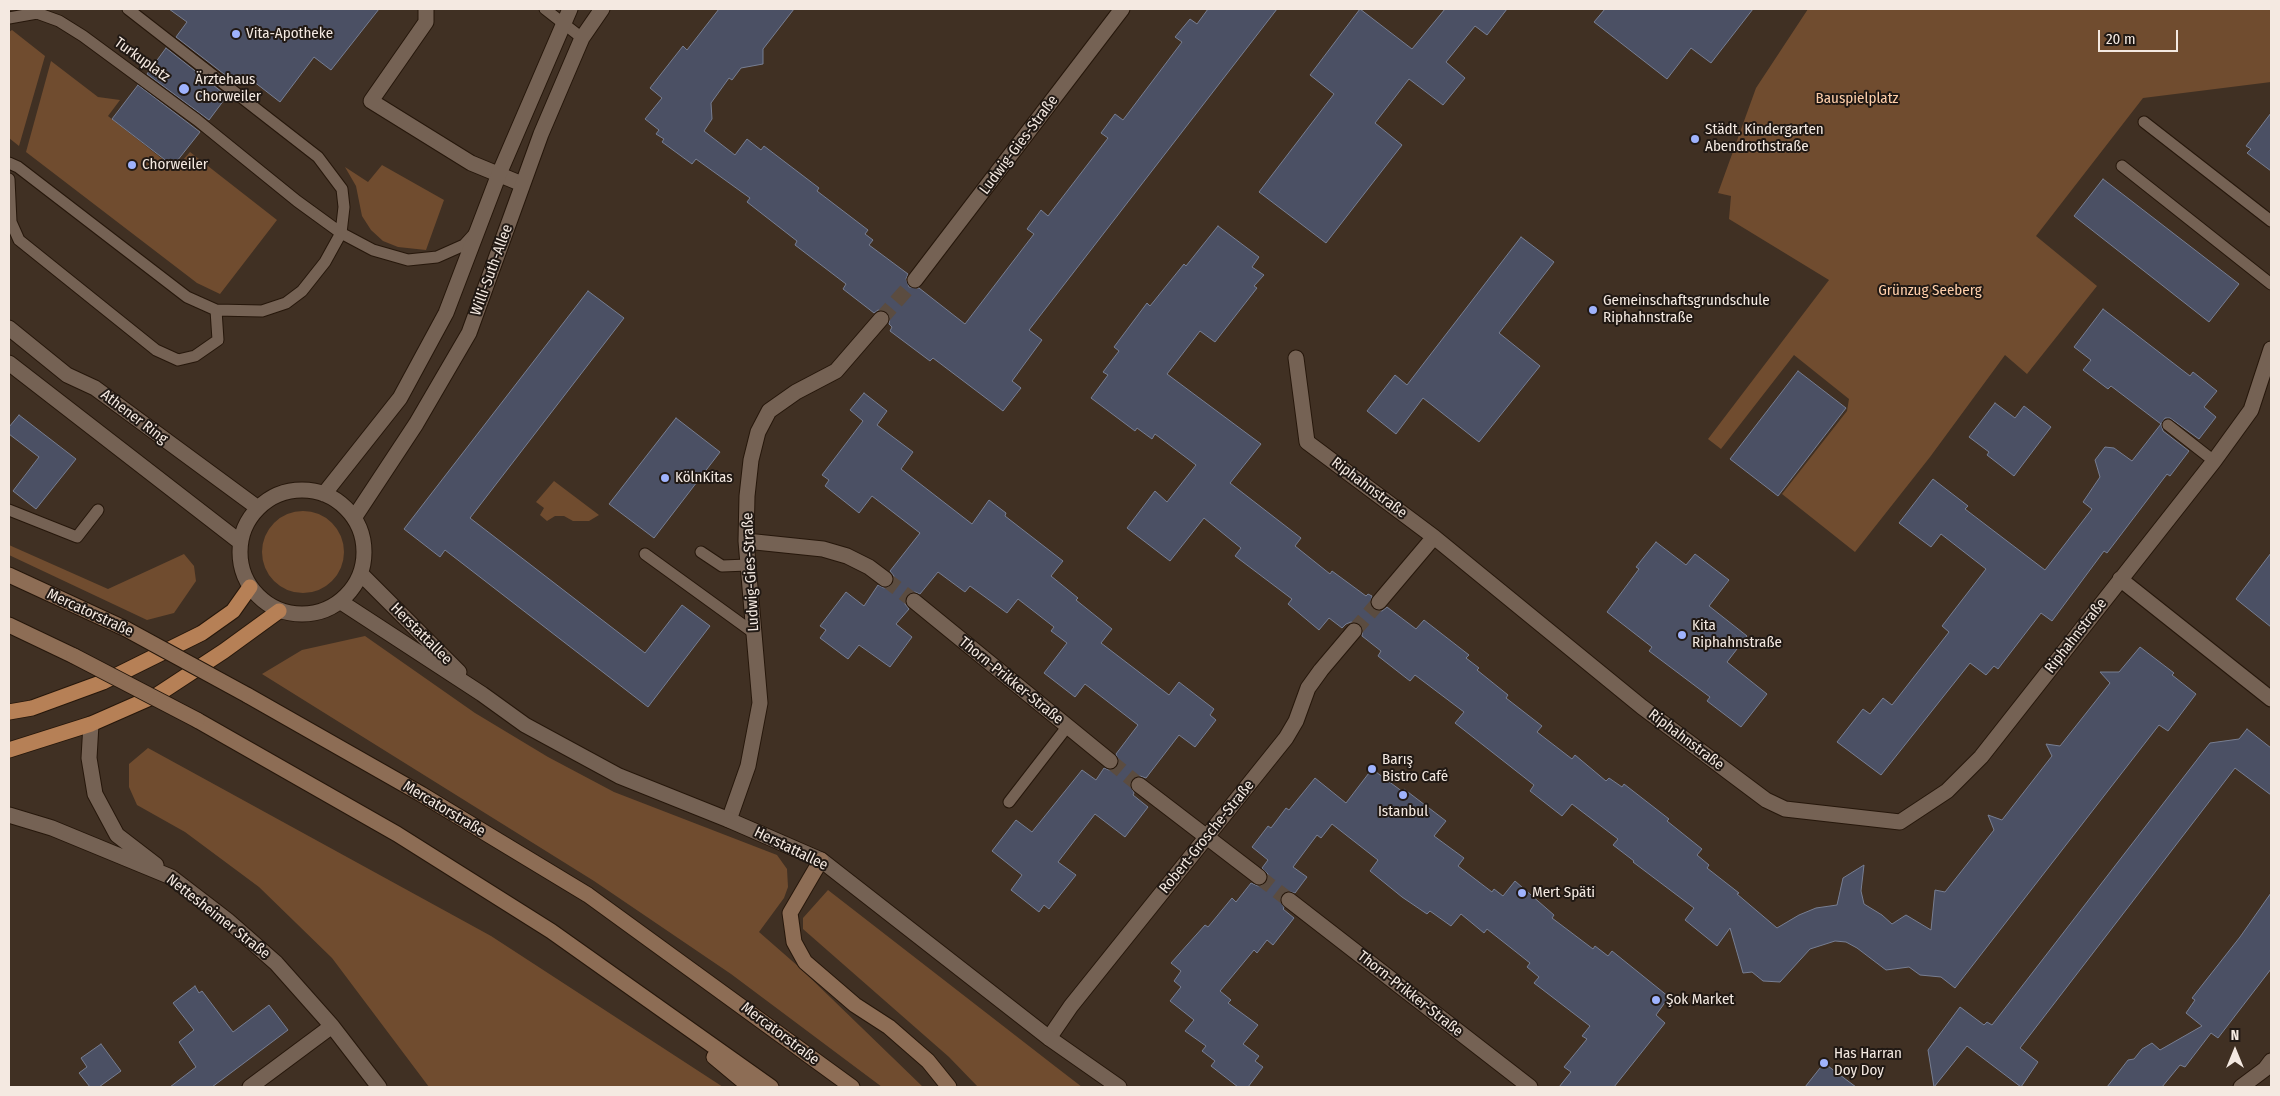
<!DOCTYPE html>
<meta charset="utf-8">
<style>
body{margin:0}
#map{position:relative;width:2280px;height:1096px;overflow:hidden;background:#403023;font-family:"Fira Sans Condensed",sans-serif}
canvas{display:block}
.frame{position:absolute;inset:0;border:10px solid #f4e9e1;pointer-events:none}
.north{position:absolute;left:2210px;top:1026px;width:50px;height:50px;-webkit-text-stroke:4px #211914;paint-order:stroke;rotate:0deg;font-size:14px;font-weight:700;line-height:20px;text-align:center;color:#f4e9e1}
.north::after{content:'';display:block;margin:auto;width:18px;height:22px;background:#f4e9e1;clip-path:polygon(50% 0,100% 100%,50% 72%,0 100%)}
.scale{position:absolute;left:2098px;top:30px;width:80px;height:22px;box-sizing:border-box;border:2px solid #f4e9e1;border-top:0;padding-left:6px;font-size:15px;line-height:18px;white-space:nowrap;color:#f4e9e1;-webkit-text-stroke:4px #211914;paint-order:stroke}
</style>
<div id="map">
<canvas width="2280" height="1096"></canvas>
<div class="frame"></div>
<div class="north">N</div>
<div class="scale">20 m</div>
</div>
<script>
const ctx = document.querySelector('canvas').getContext('2d');
ctx.lineJoin = 'round';
function paint(path, color) {
  ctx.fillStyle = color;
  ctx.fill(path, 'evenodd');
}
function poly(rows) {
  const path = new Path2D();
  for (const r of rows) {
    if (r.length === 3) {
      path.moveTo(r[0] + r[2], r[1]);
      path.arc(r[0], r[1], r[2], 0, 2 * Math.PI);
      continue;
    }
    path.moveTo(r[0], r[1]);
    for (let i = 2; i < r.length; i += 2) path.lineTo(r[i], r[i + 1]);
  }
  return path;
}
function strokePath(path, color, width, dash) {
  ctx.strokeStyle = color;
  ctx.lineWidth = width;
  ctx.lineCap = dash ? 'butt' : 'round';
  ctx.setLineDash(dash || []);
  ctx.stroke(path);
}
function write(font, color, halo, rows, align = 'center') {
  ctx.font = font + ' "Fira Sans Condensed",sans-serif';
  ctx.lineWidth = 4;
  ctx.setLineDash([]);
  ctx.textBaseline = 'middle';
  ctx.strokeStyle = halo;
  ctx.fillStyle = color;
  for (const [text, x, y, turn = 0] of rows) {
    ctx.save();
    ctx.translate(x, y);
    ctx.rotate((+turn || 0) * Math.PI / 180);
    ctx.textAlign = isNaN(turn) ? turn : align;
    if (halo) ctx.strokeText(text, 0, 0);
    ctx.fillText(text, 0, 0);
    ctx.restore();
  }
}
const green = poly([
 [1808,9,2271,9,2271,82,2143,98,2036,236,2097,286,2027,374,2005,355,1930,457,1855,552,1782,494,1847,411,1849,399,1794,355,1721,449,1708,439,1829,280,1729,219,1731,196,1718,193,1756,88],
 [12,30,45,56,19,146,9,138,9,32],
 [51,61,98,97,120,100,108,116,175,169,190,152,277,220,220,294,197,283,26,152],
 [382,165,444,200,426,250,398,247,383,241,371,230,362,216,356,186,345,167,368,182],
 [554,481,599,515,589,521,573,521,564,516,555,516,547,521,540,515,544,508,536,502],
 [303,552,41],
 [9,545,108,589,184,554,194,566,196,581,174,613,147,620,9,555],
 [365,636,475,713,548,757,614,792,777,855,787,869,788,887,784,898,759,932,799,967,923,1087,882,1087,731,974,594,881,262,674,302,650],
 [148,748,491,936,723,1087,429,1087,332,958,259,887,185,832,137,805,129,787,129,764],
 [828,890,1056,1067,1082,1087,978,1087,949,1057,803,929,803,918]
]);
const building = poly([
 [169,9,379,9,331,70,314,57,280,102,244,74,237,84,176,37,187,22,169,9],
 [719,9,794,9,763,49,763,64,741,68,732,80,729,78,711,103,712,119,704,131,735,155,747,139,761,150,764,146,819,188,817,191,868,230,865,234,873,240,869,245,908,274,906,279,909,287,919,288,965,324,1034,234,1027,229,1041,210,1048,216,1108,138,1101,133,1115,114,1123,120,1182,42,1175,37,1190,19,1197,24,1208,9,1277,9,1029,330,1042,340,1012,381,1021,388,1003,411,933,358,930,361,890,331,892,327,889,324,890,316,887,312,878,310,874,313,843,289,846,284,795,245,797,241,747,202,750,198,696,159,692,164,662,142,664,139,656,134,659,130,645,119,662,98,650,88,683,46,687,50,719,9],
 [1360,9,1412,49,1445,9,1507,9,1487,35,1475,26,1446,62,1465,78,1443,105,1409,79,1375,123,1402,145,1326,243,1259,192,1334,94,1310,75,1360,9],
 [1605,9,1753,9,1711,63,1691,48,1667,79,1594,22,1605,9],
 [166,48,227,96,209,120,147,74,166,48],
 [138,85,200,132,173,166,112,119,138,85],
 [2271,113,2271,171,2247,153,2251,149,2246,146,2271,113],
 [2103,179,2239,284,2209,322,2074,216,2103,179],
 [1218,226,1259,257,1252,267,1264,275,1254,286,1257,288,1215,342,1200,331,1167,374,1261,444,1230,483,1301,538,1295,546,1330,574,1332,571,1366,596,1368,594,1372,596,1370,605,1373,609,1382,611,1387,607,1416,629,1424,620,1469,655,1466,658,1479,668,1477,670,1508,695,1506,698,1542,726,1537,732,1572,759,1575,755,1606,781,1609,778,1622,787,1624,784,1669,819,1667,821,1702,849,1697,855,1709,865,1707,868,1739,893,1737,894,1777,928,1799,915,1816,908,1837,905,1843,878,1864,865,1861,891,1864,904,1882,915,1892,924,1906,915,1931,930,1935,890,1945,892,1994,830,1988,815,2002,820,2052,756,2046,744,2060,746,2110,683,2100,672,2119,672,2140,647,2174,673,2172,675,2196,694,2168,731,2159,725,1955,988,1941,977,1920,975,1909,967,1886,970,1857,948,1846,942,1835,941,1810,949,1780,982,1763,981,1752,972,1743,973,1730,928,1717,946,1685,920,1694,908,1633,862,1634,861,1613,845,1618,839,1572,804,1562,816,1530,791,1534,785,1455,723,1464,712,1415,675,1410,681,1378,656,1381,651,1362,636,1363,628,1360,624,1351,622,1346,624,1342,628,1329,618,1319,630,1288,604,1292,599,1235,556,1241,548,1204,518,1170,561,1127,528,1155,491,1167,502,1196,465,1155,434,1152,439,1137,428,1135,431,1091,398,1108,375,1103,372,1119,351,1114,347,1147,303,1150,306,1184,264,1186,266,1218,226],
 [1521,237,1554,262,1499,333,1540,366,1479,442,1423,398,1396,434,1367,411,1395,375,1407,385,1521,237],
 [588,291,624,318,470,518,645,653,682,605,710,626,648,707,445,550,440,557,404,529,588,291],
 [2103,309,2190,376,2193,372,2217,391,2204,407,2216,417,2199,439,2170,418,2165,418,2161,424,2111,386,2108,389,2083,370,2091,360,2074,347,2103,309],
 [1798,371,1846,408,1778,496,1730,459,1798,371],
 [864,393,887,411,877,425,913,452,901,469,972,524,989,500,1006,513,1005,516,1063,561,1051,576,1078,598,1076,600,1112,629,1101,643,1169,695,1179,682,1214,709,1210,715,1216,720,1195,747,1179,735,1146,778,1140,776,1131,780,1130,784,1134,793,1133,795,1148,807,1125,837,1095,814,1058,862,1076,875,1049,909,1044,905,1039,912,1011,890,1022,875,992,851,1016,820,1032,832,1082,770,1096,780,1104,768,1109,770,1117,767,1119,762,1116,754,1138,725,1085,684,1075,697,1044,673,1067,643,1051,631,1054,627,1018,599,1007,613,970,586,965,592,938,572,920,594,915,592,906,595,905,604,909,609,896,624,912,637,890,667,859,645,848,659,820,638,826,630,820,626,846,592,864,606,878,585,884,588,892,585,894,576,890,571,920,533,872,496,859,513,825,486,829,480,822,475,863,421,850,410,864,393],
 [1995,403,2015,418,2024,406,2051,427,2014,476,1987,455,1989,452,1969,437,1995,403],
 [19,415,76,459,36,509,13,491,39,457,9,434,9,427,19,415],
 [676,418,720,452,654,538,609,504,676,418],
 [2161,424,2163,431,2189,451,2170,476,2167,474,2107,553,2104,551,2052,621,2041,613,1998,669,1994,666,1986,675,1970,663,1881,775,1837,742,1863,709,1870,714,1883,698,1892,705,1949,632,1942,626,1986,569,1941,534,1931,547,1899,523,1933,479,1968,506,1965,509,2045,570,2092,509,2083,502,2100,477,2095,460,2105,447,2114,448,2132,461,2161,424],
 [1656,542,1686,565,1695,554,1729,580,1709,606,1747,636,1727,662,1767,694,1741,727,1707,701,1710,697,1649,651,1652,647,1607,612,1639,569,1636,567,1656,542],
 [2271,553,2271,627,2236,599,2271,553],
 [2247,729,2271,748,2271,795,2235,768,2020,1048,2038,1062,2021,1087,1967,1046,1934,1087,1928,1050,1960,1007,1984,1025,1987,1022,1992,1025,2210,743,2239,739,2247,729],
 [1372,769,1403,792,1404,789,1446,821,1434,836,1464,858,1458,866,1492,892,1494,889,1503,896,1515,881,1554,915,1552,918,1593,949,1595,946,1608,956,1612,951,1669,997,1656,1015,1665,1023,1614,1087,1559,1087,1571,1072,1564,1067,1587,1039,1582,1036,1590,1026,1534,983,1539,977,1527,967,1530,963,1487,929,1484,933,1461,914,1451,926,1430,911,1427,914,1402,897,1370,871,1378,860,1332,824,1321,838,1317,835,1293,867,1307,877,1295,893,1286,891,1280,898,1284,908,1283,909,1294,918,1273,945,1267,940,1257,953,1254,950,1220,991,1231,1000,1228,1003,1258,1025,1243,1044,1259,1056,1255,1061,1263,1067,1248,1087,1238,1087,1211,1066,1215,1061,1202,1051,1206,1046,1185,1031,1194,1020,1170,1001,1181,987,1174,981,1181,971,1171,963,1205,925,1208,927,1232,898,1236,902,1251,883,1258,886,1266,883,1268,874,1262,868,1268,860,1252,847,1268,826,1271,828,1286,808,1289,810,1315,778,1346,803,1372,769],
 [2271,893,2271,969,2218,1038,2211,1033,2185,1067,2180,1065,2162,1087,2107,1087,2128,1060,2134,1059,2142,1049,2152,1043,2160,1050,2202,1026,2186,1013,2195,1000,2192,998,2240,937,2271,893],
 [195,986,199,993,202,991,233,1032,269,1005,288,1030,212,1087,170,1087,196,1067,179,1042,194,1030,173,1003,195,986],
 [101,1044,121,1071,99,1087,90,1087,79,1073,87,1067,81,1058,101,1044],
 [1824,1063,1856,1087,1805,1087,1824,1063]
]);
const minorTunnel = poly([
 [881,319,915,280],
 [885,579,914,601],
 [1354,631,1379,602],
 [1110,761,1139,785],
 [1259,877,1289,900]
]);
const service = poly([
 [545,9,582,38],
 [9,18,37,13,59,21,83,36,197,120,297,201,341,233,373,250,408,260,437,257,464,245,474,234],
 [2144,122,2271,221],
 [9,163,18,167,187,297,216,310,262,311,286,303,302,291,325,262,341,233,344,207,342,189,318,157,128,9],
 [2122,166,2271,284],
 [9,179,11,222,19,240,156,350,178,360,195,356,218,340,216,310],
 [2168,425,2214,461],
 [9,510,77,537,98,510],
 [701,552,722,566,748,565],
 [645,554,754,633],
 [1009,802,1067,727]
]);
const pedestrian = poly([
 [426,9,426,22,371,101,471,163,522,184]
]);
const minor = poly([
 [915,280,1122,9],
 [1296,358,1307,442,1434,537,1642,707,1766,800,1785,809,1900,822,1947,791,1981,757,2214,461,2251,410,2271,349],
 [746,541,823,549,847,556,869,567,885,579],
 [2120,579,2271,699],
 [914,601,1110,761],
 [1379,602,1434,537],
 [91,724,89,758,95,794,117,835,156,865],
 [1139,785,1259,877],
 [9,815,52,828,171,877,227,920,276,963,332,1026,379,1087],
 [729,820,748,766,760,703,746,541,747,496,751,460,758,432,769,411,796,392,836,371,881,319],
 [1289,900,1530,1087],
 [1049,1038,1071,1006,1286,738,1296,721,1308,688,1321,670,1354,631],
 [250,1087,332,1026],
 [2241,1087,2265,1069,2271,1061]
]);
const tertiary = poly([
 [9,328,67,375,95,388,258,508],
 [9,363,240,542],
 [302,552,62],
 [324,494,400,398,446,313,499,174,570,9],
 [354,518,416,424,469,333,541,134,582,38,602,9],
 [361,574,459,672],
 [341,602,482,694,525,725,619,776,729,820,821,860,1049,1038,1119,1087]
]);
const secondary = poly([
 [9,575,126,629],
 [9,625,74,656],
 [247,695,421,794,588,895,852,1087],
 [197,720,397,834,551,931,771,1087],
 [821,860,790,913,794,942,805,962,855,1005,889,1027,928,1061,949,1087],
 [714,1057,750,1087]
]);
const trunk = poly([
 [9,712,32,708,103,682,202,633,233,611,250,587],
 [9,750,91,724,157,695,224,651,279,611]
]);
const secondaryBridge = poly([
 [126,629,247,695],
 [74,656,197,720]
]);
const markers = [
 [236,34,5,"#9fb3fd"],
 [184,89,6,"#9fb3fd"],
 [1695,139,5,"#9fb3fd"],
 [132,165,5,"#9fb3fd"],
 [1593,310,5,"#9fb3fd"],
 [665,478,5,"#9fb3fd"],
 [1682,635,5,"#9fb3fd"],
 [1372,769,5,"#9fb3fd"],
 [1403,795,5,"#9fb3fd"],
 [1522,893,5,"#9fb3fd"],
 [1656,1000,5,"#9fb3fd"],
 [1824,1063,5,"#9fb3fd"]
];
const poiNames = [
 ["Vita-Apotheke",246,34],
 ["Ärztehaus",195,80],
 ["Chorweiler",195,97],
 ["Städt. Kindergarten",1705,130],
 ["Abendrothstraße",1705,147],
 ["Chorweiler",142,165],
 ["Gemeinschaftsgrundschule",1603,301],
 ["Riphahnstraße",1603,318],
 ["KölnKitas",675,478],
 ["Kita",1692,626],
 ["Riphahnstraße",1692,643],
 ["Barış",1382,760],
 ["Bistro Café",1382,777],
 ["Istanbul",1403,812,"center"],
 ["Mert Späti",1532,893],
 ["Şok Market",1666,1000],
 ["Has Harran",1834,1054],
 ["Doy Doy",1834,1071]
];
const streetNames = [
 ["Turkuplatz",142,60,36],
 ["Ludwig-Gies-Straße",1019,145,-53],
 ["Willi-Suth-Allee",492,270,-70],
 ["Athener Ring",134,417,37],
 ["Riphahnstraße",1369,488,37],
 ["Ludwig-Gies-Straße",751,572,-93],
 ["Mercatorstraße",90,613,25],
 ["Herstattallee",421,634,45],
 ["Riphahnstraße",2076,636,-52],
 ["Thorn-Prikker-Straße",1011,681,39],
 ["Riphahnstraße",1686,740,37],
 ["Mercatorstraße",444,809,31],
 ["Robert-Grosche-Straße",1207,837,-51],
 ["Herstattallee",791,849,26],
 ["Nettesheimer Straße",218,917,38],
 ["Thorn-Prikker-Straße",1410,994,38],
 ["Mercatorstraße",780,1034,37]
];
const parkNames = [
 ["Bauspielplatz",1857,99],
 ["Grünzug Seeberg",1930,291]
];
paint(green, '#704c2f');
paint(building, '#4b5064');
strokePath(building, '#777e92', 1);
strokePath(minorTunnel, '#5b4c40', 15, [15, 8]);
strokePath(service, '#26170b', 13);
strokePath(pedestrian, '#26170b', 17);
strokePath(minor, '#26170b', 17);
strokePath(tertiary, '#26170b', 17);
strokePath(secondary, '#26170b', 17);
strokePath(trunk, '#26170b', 17);
strokePath(service, '#756254', 11);
strokePath(pedestrian, '#756254', 15);
strokePath(minor, '#756254', 15);
strokePath(tertiary, '#756254', 15);
strokePath(secondary, '#8d6d55', 15);
strokePath(trunk, '#b68056', 15);
strokePath(secondaryBridge, '#26170b', 17, []);
strokePath(secondaryBridge, '#8d6d55', 15);
for (const [x, y, r, color] of markers) {
  const dot = new Path2D();
  dot.arc(x, y, r, 0, 2 * Math.PI);
  ctx.fillStyle = color;
  ctx.fill(dot);
  strokePath(dot, '#211914', 2);
}
write('15px', '#f4e9e1', '#211914', poiNames, 'left');
write('15px', '#f4e9e1', '#211914', streetNames);
write('15px', '#ffcfaa', '#211914', parkNames);
</script>
